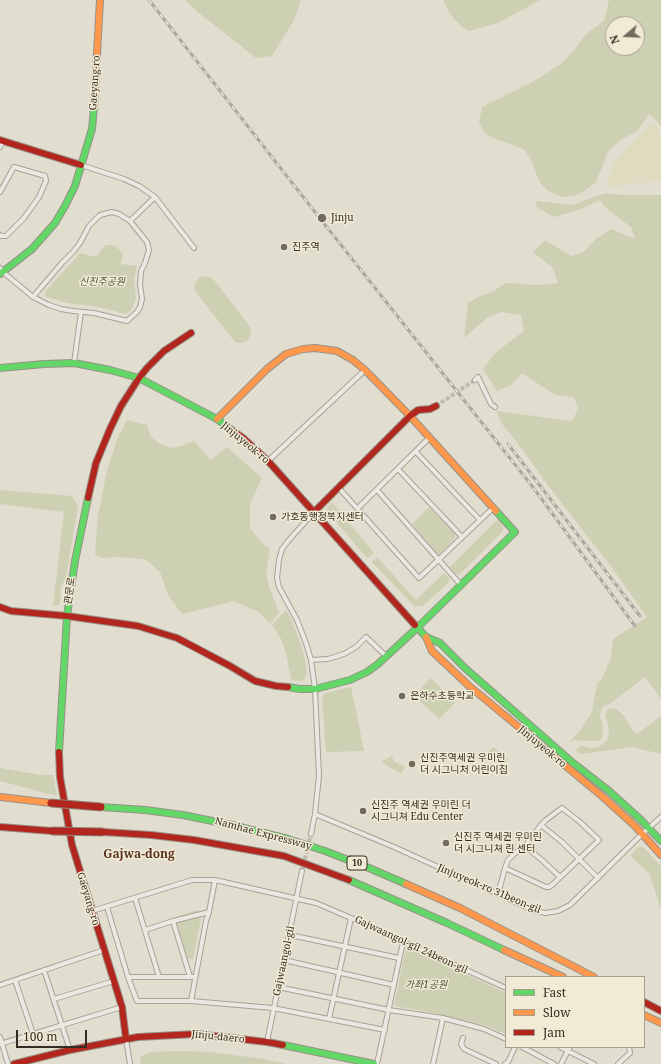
<!DOCTYPE html>
<meta charset="utf-8">
<style>
body{margin:0}
#map{position:relative;width:661px;height:1064px;overflow:hidden;background:#e1ddcf;font-family:"Noto Serif",serif}
canvas{display:block}
.legend{position:absolute;left:505px;top:976px;width:140px;height:72px;box-sizing:border-box;background:#f1ebd6;border:1px solid #a69f8e;margin:0;padding:5px 7px;list-style:none;font-size:12px;color:#352c21}
.legend li{display:flex;align-items:center;gap:8px;height:20px}
.legend b{width:20px;border:1px solid #a69f8e}
.north{position:absolute;left:605px;top:16px;width:40px;height:40px;box-sizing:border-box;background:#f1ebd6;border:1px solid #a69f8e;border-radius:50%;rotate:251deg;font-size:11px;font-weight:700;line-height:16px;text-align:center;color:#352c21}
.north::after{content:'';display:block;margin:auto;width:14px;height:18px;background:#716a5e;clip-path:polygon(50% 0,100% 100%,50% 72%,0 100%)}
.scale{position:absolute;left:16px;top:1030px;width:71px;height:18px;box-sizing:border-box;border:2px solid #352c21;border-top:0;padding-left:5px;font-size:12px;line-height:14px;white-space:nowrap;color:#352c21;-webkit-text-stroke:3px #f1ebd6;paint-order:stroke}
</style>
<div id="map">
<canvas width="661" height="1064"></canvas>
<ul class="legend">
<li><b style="height:5px;background:#63d668"></b>Fast</li>
<li><b style="height:5px;background:#ff974d"></b>Slow</li>
<li><b style="height:5px;background:#b3261e"></b>Jam</li>
</ul>
<div class="north">N</div>
<div class="scale">100 m</div>
</div>
<script>
const ctx = document.querySelector('canvas').getContext('2d');
ctx.lineJoin = 'round';
function paint(path, color) {
  ctx.fillStyle = color;
  ctx.fill(path, 'evenodd');
}
function poly(rows) {
  const path = new Path2D();
  for (const r of rows) {
    path.moveTo(r[0], r[1]);
    for (let i = 2; i < r.length; i += 2) path.lineTo(r[i], r[i + 1]);
  }
  return path;
}
function strokePath(path, color, width, dash) {
  ctx.strokeStyle = color;
  ctx.lineWidth = width;
  ctx.lineCap = dash ? 'butt' : 'round';
  ctx.setLineDash(dash || []);
  ctx.stroke(path);
}
function write(font, color, halo, rows, align = 'center') {
  ctx.font = font + ' "Noto Serif","Noto Sans KR",serif';
  ctx.lineWidth = 3;
  ctx.setLineDash([]);
  ctx.textBaseline = 'middle';
  ctx.strokeStyle = halo;
  ctx.fillStyle = color;
  for (const [text, x, y, turn = 0] of rows) {
    ctx.save();
    ctx.translate(x, y);
    ctx.rotate((+turn || 0) * Math.PI / 180);
    ctx.textAlign = isNaN(turn) ? turn : align;
    if (halo) ctx.strokeText(text, 0, 0);
    ctx.fillText(text, 0, 0);
    ctx.restore();
  }
}
const farmland = poly([
 [655,122,661,136,661,181,612,186,605,185,616,160,642,132]
]);
const green = poly([
 [185,0,301,0,294,20,272,56,256,58,199,13],
 [443,0,540,0,498,23,469,31,462,27,451,15],
 [609,0,661,0,661,127,658,122,649,114,637,131,620,140,608,152,596,182,583,192,574,196,563,197,548,191,540,183,530,158,524,149,493,138,485,133,479,123,482,107,534,81,561,64,575,49,586,34,604,21],
 [613,24,637,24,637,48,613,48],
 [605,193,623,195,661,195,661,699,645,677,611,703,604,706,601,711,600,716,603,726,602,738,598,741,588,741,574,740,569,743,582,728,592,712,597,684,603,677,611,657,613,639,647,617,613,569,550,488,516,441,502,424,496,411,572,421,578,409,574,397,555,395,522,373,511,385,497,391,483,369,496,352,524,331,521,315,501,312,487,318,464,338,468,303,480,296,492,292,506,283,537,285,558,283,553,268,533,252,545,240,571,256,584,252,596,239,611,229,635,239,632,228,606,208,600,200,581,209,554,217,535,206,537,201,572,205],
 [108,245,112,245,119,249,123,255,121,264,137,266,134,279,136,298,134,304,131,310,127,314,121,313,111,310,92,306,67,303,46,297,45,292,80,253,96,257,102,249,105,246],
 [205,276,212,278,214,280,251,328,250,336,248,340,245,342,238,343,235,342,195,291,194,285,198,279,201,277],
 [127,420,147,425,151,437,160,444,172,448,182,446,194,441,211,460,227,447,262,478,250,504,250,528,263,544,270,549,266,573,269,587,279,612,270,624,259,612,234,601,182,614,168,595,160,572,145,559,117,557,102,558,95,554,98,516,107,470,118,437],
 [0,490,72,496,78,506,66,578,61,586,60,602,59,605,53,606,64,512,0,504],
 [332,502,374,553,368,558,365,556,327,511,327,508],
 [429,507,455,533,455,538,440,554,436,553,412,524],
 [499,518,503,525,503,531,459,575,456,574,450,567],
 [377,557,416,600,444,573,449,578,449,582,423,606,415,607,372,562],
 [286,610,290,616,297,634,303,651,306,666,307,675,302,681,291,680,286,653,281,639,272,625],
 [431,678,455,703,439,719,414,695],
 [351,687,364,751,326,752,322,699,325,693],
 [610,708,617,709,624,716,633,731,637,734,661,716,661,754,632,747,581,754,576,750,581,746,590,748,598,747,604,743,608,739,609,729,605,715,607,710],
 [493,747,508,760,500,769,486,756],
 [392,756,394,762,405,766,401,774,381,762],
 [0,768,40,775,53,775,57,796,0,781],
 [638,847,643,847,661,866,661,909,649,873,630,856],
 [197,910,202,913,193,959,188,959,175,921,176,917],
 [408,948,506,993,506,1034,484,1025,429,1012,394,1006,405,951],
 [179,1051,209,1052,264,1059,287,1064,140,1064,141,1056,151,1052]
]);
const streetTunnel = poly([
 [436,406,475,380],
 [302,871,311,834]
]);
const street = poly([
 [0,147,3,141],
 [81,165,124,179,139,186,155,197,194,248],
 [0,192,14,167,45,176,46,181,39,197,24,218,6,236,1,236,0,235],
 [130,221,155,197],
 [0,268,3,272,33,297,49,305,61,309,73,311,94,313,127,321,137,312,140,307,142,299,140,285,141,271,145,263,149,250,147,242,130,221,119,214,112,212,100,215,89,226,80,243,73,252,62,263,33,297],
 [74,363,81,312],
 [475,380,478,377,491,404,495,407],
 [416,452,480,520],
 [268,461,365,370],
 [398,469,462,537],
 [339,488,419,578,493,508],
 [377,490,461,585],
 [358,508,429,438],
 [311,660,328,659,344,654,356,647,366,637,387,657],
 [315,814,394,847,533,910,545,913,558,911,570,905,642,834,661,817],
 [541,825,562,842,598,878],
 [311,834,315,814,319,776,315,689,311,660,306,643,297,620,279,587,277,578,279,560,282,549,289,540,314,512],
 [525,846,543,861,560,877],
 [498,894,505,868,508,860,514,854,525,846,541,825,546,820,562,808,580,822,599,840,552,885,549,887,546,887,505,868],
 [135,898,159,977],
 [107,907,128,977,137,1001,191,1001,273,1008,385,1030],
 [92,911,192,880,215,880,316,903,351,918,506,988],
 [173,921,190,977],
 [145,930,173,921,209,912],
 [290,935,399,958],
 [284,960,394,985],
 [44,970,70,1050],
 [128,977,195,977],
 [15,980,33,1034],
 [0,985,104,950],
 [278,987,389,1010,443,1018,484,1029,506,1039],
 [54,999,114,981],
 [191,1001,206,921,209,912,215,880],
 [329,1019,351,918],
 [0,1037,8,1064],
 [463,1038,461,1044,464,1049,496,1064],
 [126,1039,130,1064],
 [267,1042,302,871],
 [0,1044,122,1007],
 [522,1047,554,1064],
 [560,1047,594,1064],
 [377,1064,403,942],
 [433,1064,443,1018],
 [505,1064,508,1062,515,1047],
 [561,1064,570,1047],
 [618,1064,630,1053,629,1047]
]);
const fast = poly([
 [0,274,32,249,55,223,65,206,75,186,92,129,94,107],
 [0,368,44,364,74,363,110,370,139,378,217,419,233,431],
 [415,625,426,637,440,643,465,668,573,763,609,791,641,820,661,841],
 [288,687,300,689,315,689,350,680,367,672,378,664,417,628,515,532,496,511],
 [59,752,67,616,75,561,88,498],
 [101,807,145,810,183,815,232,825,288,839,325,851,369,868,406,884],
 [349,880,447,923,504,950],
 [283,1045,374,1064]
]);
const slow = poly([
 [94,107,100,0],
 [217,419,267,369,286,354,303,349,315,348,337,351,353,360,365,370,410,416,496,511],
 [426,637,432,651,468,685,603,797,635,826,661,855],
 [0,797,51,803],
 [406,884,460,908,594,977],
 [504,950,563,977],
 [644,1015,661,1023]
]);
const jam = poly([
 [0,140,81,165],
 [233,431,243,438,268,461,415,625],
 [88,498,96,463,110,429,121,406,139,378,147,368,164,351,191,333],
 [314,512,410,416,418,410,430,409,436,406],
 [0,607,11,611,67,616,138,626,177,638,230,666,255,681,276,686,288,687],
 [59,752,60,777,72,845,122,1007,126,1039],
 [0,827,52,831],
 [103,832,151,835,194,840,284,856,349,880],
 [644,1002,661,1011],
 [14,1064,70,1050,138,1037,196,1034,267,1042,283,1045]
]);
const rail = poly([
 [149,0,322,221,532,486,635,626],
 [508,444,640,616]
]);
const jamBridge = poly([
 [51,803,101,807],
 [52,831,103,832]
]);
const markers = [
 [322,218,5,"#716a5e"],
 [284,247,4,"#716a5e"],
 [273,517,4,"#716a5e"],
 [402,696,4,"#716a5e"],
 [412,764,4,"#716a5e"],
 [363,811,4,"#716a5e"],
 [446,843,4,"#716a5e"]
];
const shields = [
 [357,863,20]
];
const shieldNames = [
 ["10",357,863]
];
const streetNames = [
 ["Gaeyang-ro",95,83,-86],
 ["Jinjuyeok-ro",245,443,40],
 ["관문로",70,591,-82],
 ["Jinjuyeok-ro",542,747,40],
 ["Namhae Expressway",263,834,15],
 ["Jinjuyeok-ro 31beon-gil",489,889,23],
 ["Gaeyang-ro",88,899,73],
 ["Gajwaangol-gil 24beon-gil",411,945,25],
 ["Gajwaangol-gil",284,961,-78],
 ["Jinju-daero",218,1037,6]
];
const poiNames = [
 ["Jinju",331,218],
 ["진주역",292,247],
 ["가호동행정복지센터",281,517],
 ["은하수초등학교",410,696],
 ["신진주역세권 우미린",420,758],
 ["더 시그니처 어린이집",420,770],
 ["신진주 역세권 우미린 더",371,805],
 ["시그니쳐 Edu Center",371,817],
 ["신진주 역세권 우미린",454,837],
 ["더 시그니쳐 린 센터",454,849]
];
const parkNames = [
 ["신진주공원",102,282],
 ["가좌1공원",426,985]
];
const quarterNames = [
 ["Gajwa-dong",139,855]
];
paint(farmland, '#dfdbc1');
paint(green, '#ced0b3');
strokePath(streetTunnel, '#bfbaac', 4, [4, 2]);
strokePath(street, '#a7a298', 6);
strokePath(fast, '#979288', 8);
strokePath(slow, '#979288', 8);
strokePath(jam, '#979288', 8);
strokePath(street, '#eae8e0', 4);
strokePath(fast, '#63d668', 6);
strokePath(slow, '#ff974d', 6);
strokePath(jam, '#b3261e', 6);
strokePath(rail, '#aaa7a0', 3);
strokePath(rail, '#f1ebd6', 1.5, [4.5]);
strokePath(jamBridge, '#8c887e', 9, []);
strokePath(jamBridge, '#b3261e', 7);
for (const [x, y, r, color] of markers) {
  const dot = new Path2D();
  dot.arc(x, y, r, 0, 2 * Math.PI);
  ctx.fillStyle = color;
  ctx.fill(dot);
  strokePath(dot, '#f1ebd6', 1.5);
}
for (const [x, y, w] of shields) {
  const box = new Path2D();
  box.roundRect(x - w / 2, y - 7, w, 14, 3);
  ctx.fillStyle = '#f1ebd6';
  ctx.fill(box);
  strokePath(box, '#352c21', 1);
}
write('bold 9px', '#352c21', null, shieldNames);
write('10px', '#352c21', '#f1ebd6', streetNames);
write('10px', '#352c21', '#f1ebd6', poiNames, 'left');
write('italic 10px', '#434f2a', '#f1ebd6', parkNames);
write('bold 12px', '#5c3425', '#f1ebd6', quarterNames);
</script>
